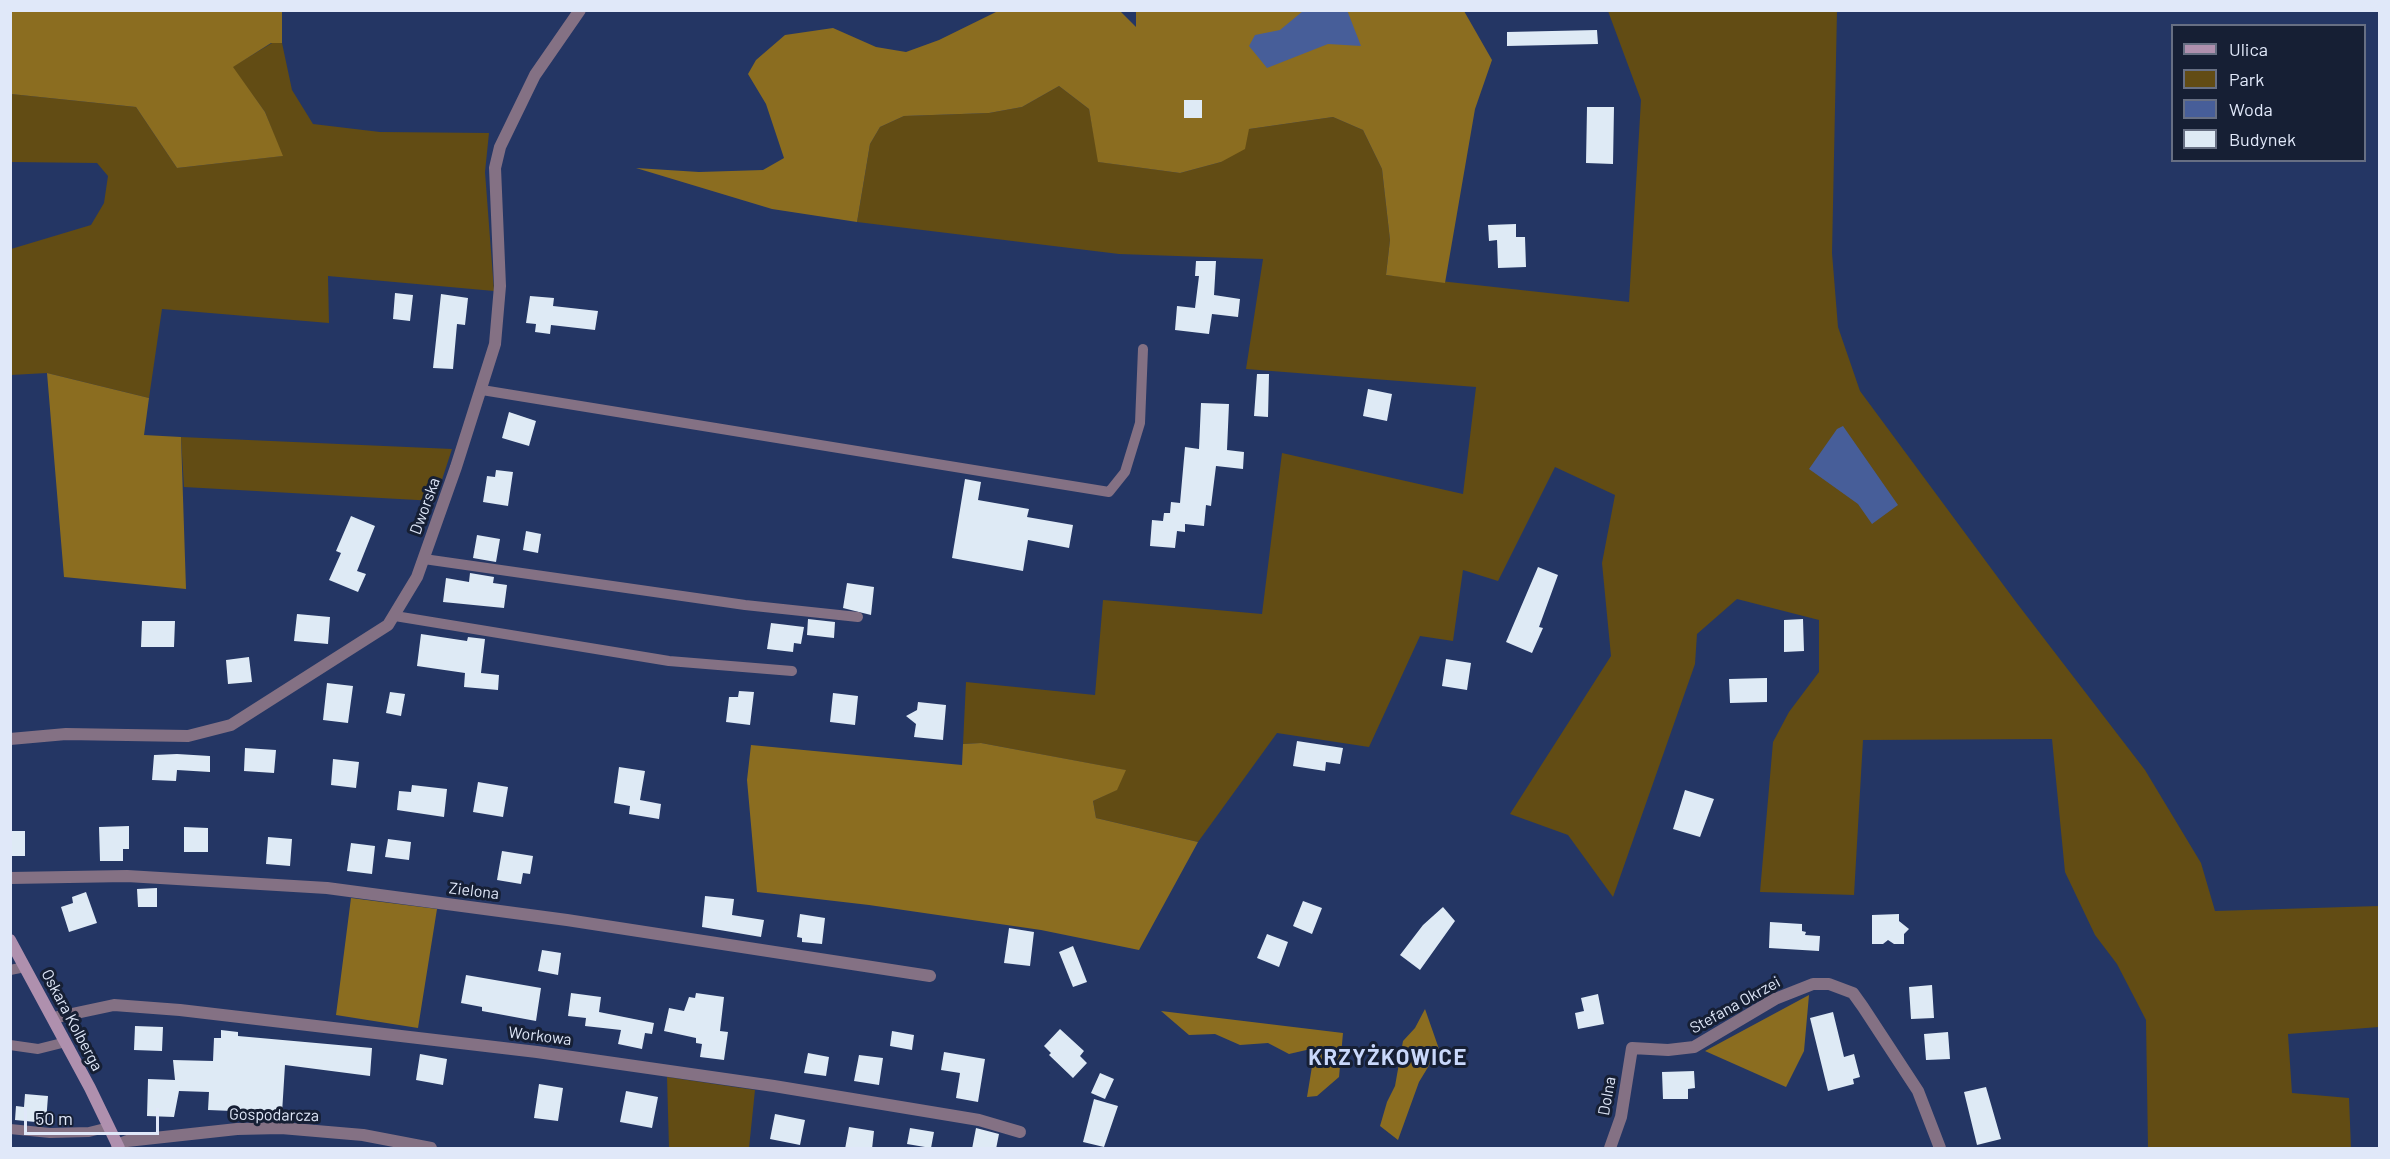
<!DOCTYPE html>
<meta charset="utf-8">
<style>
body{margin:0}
#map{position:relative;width:2390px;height:1159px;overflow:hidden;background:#243664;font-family:Barlow,sans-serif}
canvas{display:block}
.frame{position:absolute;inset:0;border:12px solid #e0e8f9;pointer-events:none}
.legend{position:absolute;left:2171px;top:24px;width:195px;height:138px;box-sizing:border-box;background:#161f34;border:2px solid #676f83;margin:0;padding:8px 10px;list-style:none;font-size:18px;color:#e0e8f9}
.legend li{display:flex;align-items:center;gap:12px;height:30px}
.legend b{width:30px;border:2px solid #676f83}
.scale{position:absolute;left:24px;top:1108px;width:135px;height:27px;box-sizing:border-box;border:3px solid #e0e8f9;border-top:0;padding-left:8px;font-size:18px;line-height:21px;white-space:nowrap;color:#e0e8f9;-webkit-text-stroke:4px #161f34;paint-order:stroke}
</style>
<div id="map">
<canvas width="2390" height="1159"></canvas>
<div class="frame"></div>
<ul class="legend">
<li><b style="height:8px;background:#af90ae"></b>Ulica</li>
<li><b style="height:16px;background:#624c14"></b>Park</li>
<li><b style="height:16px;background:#475e99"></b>Woda</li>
<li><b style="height:16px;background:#deeaf5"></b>Budynek</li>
</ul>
<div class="scale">50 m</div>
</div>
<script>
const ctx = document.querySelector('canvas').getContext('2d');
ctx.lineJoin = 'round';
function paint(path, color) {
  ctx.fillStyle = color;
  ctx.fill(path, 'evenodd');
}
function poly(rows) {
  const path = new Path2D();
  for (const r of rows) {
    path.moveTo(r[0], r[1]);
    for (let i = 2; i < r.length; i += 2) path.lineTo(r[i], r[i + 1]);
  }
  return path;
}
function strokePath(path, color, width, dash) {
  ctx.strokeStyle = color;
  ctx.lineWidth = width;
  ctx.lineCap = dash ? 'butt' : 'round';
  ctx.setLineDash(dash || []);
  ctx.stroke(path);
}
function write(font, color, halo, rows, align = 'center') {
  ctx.font = font + ' Barlow,sans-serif';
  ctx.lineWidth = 6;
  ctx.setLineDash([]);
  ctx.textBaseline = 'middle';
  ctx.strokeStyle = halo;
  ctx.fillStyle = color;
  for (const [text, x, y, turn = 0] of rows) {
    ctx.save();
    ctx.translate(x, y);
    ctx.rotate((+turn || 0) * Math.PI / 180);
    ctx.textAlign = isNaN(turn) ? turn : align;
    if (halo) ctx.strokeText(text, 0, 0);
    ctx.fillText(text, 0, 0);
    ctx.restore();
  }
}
const green = poly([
 [1608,11,1837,11,1832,253,1838,327,1860,391,2016,602,2145,770,2201,863,2215,911,2379,906,2379,1027,2288,1034,2292,1093,2349,1098,2351,1148,2148,1148,2146,1020,2117,964,2095,935,2065,872,2052,739,1863,740,1854,895,1760,892,1773,742,1789,712,1819,672,1819,620,1737,599,1697,634,1695,664,1613,897,1568,835,1510,814,1611,656,1602,563,1615,495,1555,467,1498,581,1463,570,1453,641,1420,636,1369,747,1277,733,1198,842,1096,818,1093,801,1116,790,1125,770,981,743,963,744,966,682,1095,695,1103,600,1262,614,1282,453,1463,494,1476,387,1246,369,1263,259,1119,254,857,222,870,144,880,127,904,116,989,113,1022,107,1059,86,1089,109,1099,162,1180,173,1221,162,1249,129,1333,117,1363,130,1382,169,1390,240,1386,275,1629,302,1641,100],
 [272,43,282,43,292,90,313,124,380,132,489,133,485,172,494,291,328,276,329,323,162,309,149,398,47,373,11,375,11,249,91,225,104,203,108,176,97,163,11,162,11,94,136,107,177,168,282,156,265,112,232,67],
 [181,437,452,449,435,501,184,487],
 [667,1077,755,1090,749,1148,669,1148]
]);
const forest = poly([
 [10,11,282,11,282,43,271,43,233,67,265,112,283,156,177,168,136,107,11,94],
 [998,11,1120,11,1136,27,1136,11,1464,11,1492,60,1475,109,1445,283,1386,275,1390,240,1382,169,1363,130,1333,117,1249,129,1245,149,1221,162,1180,173,1098,162,1089,109,1059,86,1022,107,989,113,904,116,880,127,870,144,857,222,772,209,636,168,699,172,763,170,784,158,766,104,748,74,756,60,785,35,833,28,876,47,906,52,939,40],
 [47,373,149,398,144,435,181,437,186,589,64,577],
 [981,743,1126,770,1117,790,1093,801,1096,818,1198,842,1139,950,1041,930,869,905,757,892,747,780,751,745,962,765,963,744],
 [351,898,437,909,418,1028,336,1015],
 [1809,995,1804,1051,1786,1087,1705,1051],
 [1425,1009,1439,1049,1419,1082,1398,1140,1380,1126,1387,1102,1395,1086,1403,1041,1415,1028],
 [1161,1011,1343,1033,1339,1077,1317,1096,1307,1097,1315,1048,1289,1054,1268,1043,1240,1045,1215,1034,1189,1035]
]);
const water = poly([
 [1347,10,1361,46,1328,44,1267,68,1249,46,1255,35,1280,30,1303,11],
 [1843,426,1898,505,1872,524,1858,504,1809,469,1837,429]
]);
const building = poly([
 [1597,30,1598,44,1507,46,1507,32],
 [1184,100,1202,100,1202,118,1184,118],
 [1587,107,1614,107,1613,164,1586,163],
 [1516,224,1516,237,1525,237,1526,267,1498,268,1497,240,1489,241,1488,225],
 [1196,261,1216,261,1214,295,1240,299,1238,317,1212,314,1209,334,1175,330,1177,306,1195,308,1199,276,1195,276],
 [395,293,413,295,410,321,393,319],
 [441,294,468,298,465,325,457,324,453,369,433,368],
 [530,296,554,298,553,306,598,311,595,330,551,325,550,334,535,332,536,324,526,323],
 [1257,374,1269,374,1268,417,1254,416],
 [1368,389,1392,394,1387,421,1363,416],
 [1201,403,1229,404,1227,450,1244,452,1243,469,1216,466,1211,506,1206,505,1204,526,1185,524,1185,532,1177,531,1175,548,1150,546,1152,520,1163,521,1164,513,1170,513,1171,502,1180,503,1185,447,1199,449],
 [509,412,536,421,529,446,502,438],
 [496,470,513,472,508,506,483,502,487,476,495,477],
 [965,479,981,482,978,500,1029,509,1027,517,1073,525,1069,548,1028,540,1023,571,952,558],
 [351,516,375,526,357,571,366,574,358,592,329,580,341,553,336,551],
 [526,531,541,534,538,553,523,550],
 [477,535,500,539,496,562,473,558],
 [1538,567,1558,575,1539,627,1543,628,1532,653,1506,642],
 [470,573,494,577,493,583,507,585,504,608,443,602,446,578,469,582],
 [847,583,874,587,871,615,843,608],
 [297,614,330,617,328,644,294,641],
 [808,619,835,622,834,638,807,635],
 [1803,619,1804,651,1784,652,1784,620],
 [142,621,175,621,174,647,141,647],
 [771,623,804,627,801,644,794,643,793,652,767,649],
 [421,634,467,641,468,637,485,639,481,673,499,675,498,690,464,687,465,673,417,666],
 [249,657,252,682,228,684,226,660],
 [1446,659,1471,663,1467,690,1442,686],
 [1767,678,1767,702,1730,703,1729,679],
 [327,683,353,686,348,723,323,720],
 [739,691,754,692,750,725,726,722,729,697,738,697],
 [390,692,405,694,401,716,386,713],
 [833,693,858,696,855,725,830,722],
 [918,702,946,705,943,740,914,737,916,724,906,716,917,710],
 [1297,741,1343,748,1340,764,1326,762,1325,771,1293,766],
 [245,748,276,750,274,773,244,771],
 [177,754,210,756,210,772,177,770,176,781,152,780,154,755],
 [333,759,359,762,356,788,331,785],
 [619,767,645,771,640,800,661,804,659,819,629,814,630,806,614,803],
 [478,782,508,787,503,817,473,812],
 [412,785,447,789,444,817,397,810,399,791,411,792],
 [1685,790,1714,799,1700,837,1673,829],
 [129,826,129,849,123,849,123,861,100,861,99,827],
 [184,827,208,828,208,852,184,852],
 [10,831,25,831,25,856,10,856],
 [268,837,292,839,290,866,266,864],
 [388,839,411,842,409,860,385,857],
 [351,843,375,846,372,874,347,871],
 [502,851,533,856,530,874,523,873,521,884,497,880],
 [157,888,157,907,138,907,137,889],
 [86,892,97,923,69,932,61,907,73,903,72,897],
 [705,896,734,899,732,915,764,920,761,937,702,927],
 [1303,901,1322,908,1312,934,1293,926],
 [1443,907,1455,921,1420,970,1400,955,1423,925],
 [800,914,825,918,822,944,802,942,802,938,797,937],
 [1899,914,1899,921,1909,929,1904,934,1904,944,1894,944,1888,940,1883,944,1872,944,1872,915],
 [1770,922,1802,924,1802,931,1806,932,1805,935,1820,936,1819,951,1769,948],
 [1009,928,1034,932,1030,966,1004,963],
 [1267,934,1288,942,1279,967,1257,958],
 [1073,946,1087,982,1073,987,1059,952],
 [542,950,561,953,558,975,538,971],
 [466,975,541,988,536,1021,482,1011,482,1007,461,1003],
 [1932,985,1934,1018,1911,1019,1909,987],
 [571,993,601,997,599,1012,654,1023,652,1034,645,1033,642,1049,618,1044,621,1030,585,1026,586,1018,568,1016],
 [696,993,724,997,720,1031,728,1032,724,1060,700,1057,702,1044,696,1043,696,1038,664,1031,669,1008,684,1011,689,997,695,998],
 [1598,994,1604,1024,1578,1029,1575,1013,1584,1011,1581,998],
 [1833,1012,1844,1057,1854,1054,1860,1077,1853,1079,1854,1084,1828,1091,1810,1018],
 [135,1026,163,1027,162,1051,134,1050],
 [1060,1029,1084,1051,1080,1056,1087,1063,1073,1078,1049,1055,1051,1053,1044,1046],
 [221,1030,238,1032,238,1036,372,1048,370,1076,285,1065,282,1113,208,1110,209,1092,179,1091,174,1117,147,1116,148,1079,175,1080,173,1060,213,1061,214,1038,221,1038],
 [892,1031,914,1035,912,1050,890,1046],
 [1948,1032,1950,1059,1926,1060,1924,1034],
 [944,1052,985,1059,978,1102,956,1098,960,1073,941,1070],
 [808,1053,829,1057,826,1076,804,1073],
 [420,1054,447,1059,443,1085,416,1080],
 [859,1055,883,1058,879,1085,854,1081],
 [1694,1071,1695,1088,1688,1089,1688,1099,1663,1099,1662,1072],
 [1100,1073,1114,1079,1105,1099,1091,1093],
 [539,1084,563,1088,558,1121,534,1118],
 [1986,1087,2001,1139,1977,1145,1964,1092],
 [626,1091,658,1097,652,1128,620,1122],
 [25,1094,48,1096,46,1123,15,1120,16,1106,24,1107],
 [1094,1099,1118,1106,1104,1147,1083,1142],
 [775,1114,805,1120,800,1145,770,1139],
 [849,1127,874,1131,872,1149,845,1149],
 [910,1128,934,1132,931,1148,907,1144],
 [976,1128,999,1134,996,1149,972,1149]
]);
const service = poly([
 [482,390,1109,492,1125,472,1140,423,1143,349],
 [424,559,745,605,858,617],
 [395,616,669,661,792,671],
 [10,970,25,967],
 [10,1045,38,1049,66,1042],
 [10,1129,50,1133,89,1132,109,1127]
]);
const minor = poly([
 [10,739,66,734,188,736,231,725,388,625,417,577,456,467,495,344,500,286,495,168,500,147,535,75,580,10],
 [10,878,127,876,327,888,567,920,930,976],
 [53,1018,114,1005,180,1010,537,1052,774,1086,979,1120,1020,1132],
 [117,1145,127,1141,237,1129,281,1128,363,1135,431,1148],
 [1610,1148,1621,1117,1632,1048,1668,1050,1694,1047,1775,999,1813,984,1829,984,1853,993,1863,1007,1918,1091,1940,1148]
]);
const secondary = poly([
 [10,940,90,1088,119,1148]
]);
const streetNames = [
 ["Dworska",425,506,-70],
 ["Zielona",474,891,7],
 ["Stefana Okrzei",1735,1005,-29],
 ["Oskara Kolberga",72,1020,62],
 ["Workowa",540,1036,7],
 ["Dolna",1607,1096,-80],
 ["Gospodarcza",274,1115,1]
];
const districtNames = [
 ["KRZYŻKOWICE",1388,1058]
];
paint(green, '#624c14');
paint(forest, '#8b6d20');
paint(water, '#475e99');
paint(building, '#deeaf5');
strokePath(service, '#847184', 10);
strokePath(minor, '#847184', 12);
strokePath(secondary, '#af90ae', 12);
write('16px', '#e0e8f9', '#161f34', streetNames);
ctx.letterSpacing = '1.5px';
write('bold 22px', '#c9d8fb', '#161f34', districtNames);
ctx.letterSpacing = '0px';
</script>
